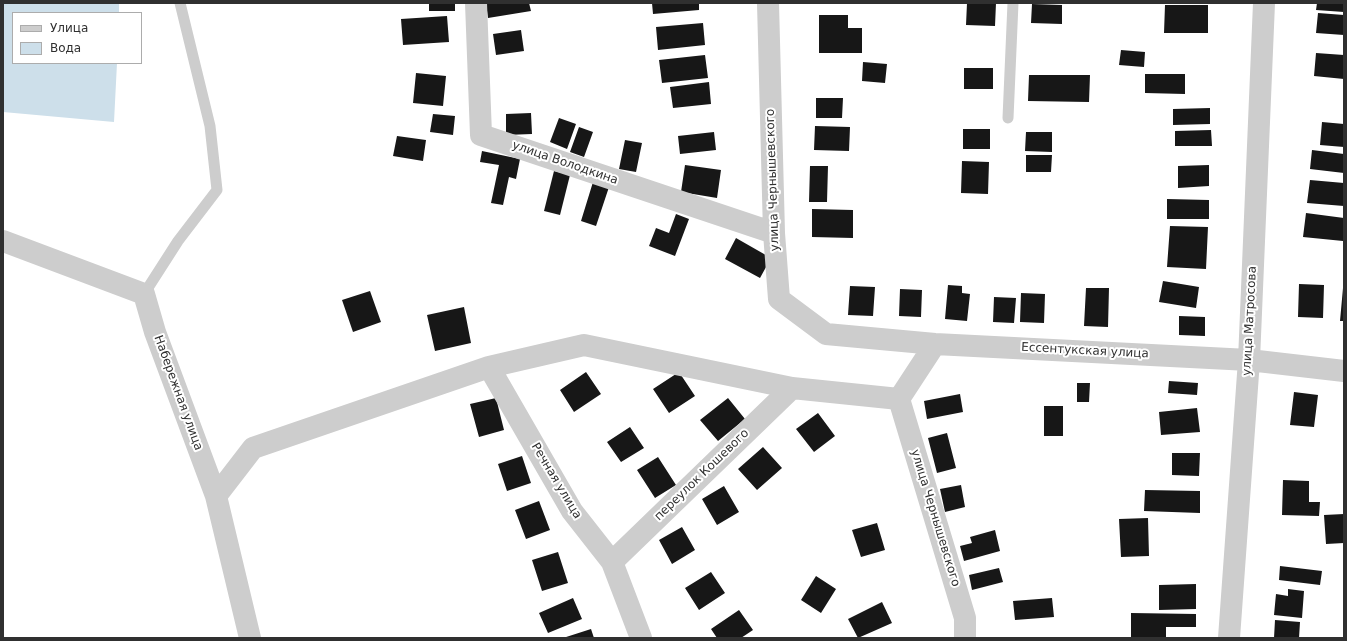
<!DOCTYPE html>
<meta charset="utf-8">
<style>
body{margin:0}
#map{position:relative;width:1347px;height:641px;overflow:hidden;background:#fff;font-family:"DejaVu Sans",sans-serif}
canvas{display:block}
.frame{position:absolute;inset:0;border:4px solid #303030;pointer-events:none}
.legend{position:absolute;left:12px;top:12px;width:130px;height:52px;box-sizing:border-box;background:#fff;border:1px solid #acacac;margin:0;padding:5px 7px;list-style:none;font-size:12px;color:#303030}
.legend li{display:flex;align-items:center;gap:8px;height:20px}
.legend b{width:20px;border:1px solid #acacac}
</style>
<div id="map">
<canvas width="1347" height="641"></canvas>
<div class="frame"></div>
<ul class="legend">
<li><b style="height:5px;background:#cdcdcd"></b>Улица</li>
<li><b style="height:11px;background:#cddfea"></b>Вода</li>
</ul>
</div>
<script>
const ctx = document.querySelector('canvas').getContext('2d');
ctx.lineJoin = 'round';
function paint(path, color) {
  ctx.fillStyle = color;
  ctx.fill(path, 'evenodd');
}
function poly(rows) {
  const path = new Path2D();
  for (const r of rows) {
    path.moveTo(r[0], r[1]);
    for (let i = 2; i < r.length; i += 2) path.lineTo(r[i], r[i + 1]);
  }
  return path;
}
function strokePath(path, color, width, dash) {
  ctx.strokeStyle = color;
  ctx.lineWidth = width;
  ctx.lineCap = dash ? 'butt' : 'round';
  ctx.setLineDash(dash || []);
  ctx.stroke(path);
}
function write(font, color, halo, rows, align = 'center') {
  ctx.font = font + ' "DejaVu Sans",sans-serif';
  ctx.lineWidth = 4;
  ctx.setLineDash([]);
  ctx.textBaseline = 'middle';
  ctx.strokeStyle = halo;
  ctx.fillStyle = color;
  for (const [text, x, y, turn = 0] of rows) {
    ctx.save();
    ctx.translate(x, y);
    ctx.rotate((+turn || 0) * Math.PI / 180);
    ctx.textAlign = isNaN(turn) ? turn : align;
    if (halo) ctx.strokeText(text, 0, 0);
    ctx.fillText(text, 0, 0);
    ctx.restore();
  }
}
const water = poly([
 [3,3,119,3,119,13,13,13,13,63,117,63,114,122,3,112]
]);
const building = poly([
 [429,3,455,3,455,11,429,11],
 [486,3,529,3,531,11,488,18],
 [652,3,699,3,699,10,653,14],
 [967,3,996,3,995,26,966,25],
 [1317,3,1344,3,1344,12,1316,10],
 [1032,4,1062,5,1062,24,1031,23],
 [1165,5,1208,5,1208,33,1164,33],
 [1318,13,1344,15,1344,35,1316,33],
 [819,15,848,15,848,28,862,28,862,53,819,53],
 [447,16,449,42,403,45,401,19],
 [703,23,705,45,658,50,656,27],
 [521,30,524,51,496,55,493,34],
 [1121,50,1145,52,1144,67,1119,65],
 [1316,53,1344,55,1344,79,1314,76],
 [705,55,708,78,662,83,659,60],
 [863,62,887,64,885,83,862,81],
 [964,68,993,68,993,89,964,89],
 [416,73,446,76,443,106,413,103],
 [1145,74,1185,74,1185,94,1145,93],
 [1029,75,1090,75,1089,102,1028,101],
 [709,82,711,104,673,108,670,87],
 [816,98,843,98,842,118,816,118],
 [1210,108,1210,124,1173,125,1173,109],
 [531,113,532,134,506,135,506,114],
 [433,114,455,116,453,135,430,132],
 [559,118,576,124,567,149,550,142],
 [1322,122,1344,124,1344,147,1320,145],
 [815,126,850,127,849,151,814,150],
 [579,127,593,132,584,157,570,152],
 [963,129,990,129,990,149,963,149],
 [1211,130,1212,146,1175,146,1175,131],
 [714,132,716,150,680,154,678,136],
 [1026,132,1052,132,1052,152,1025,151],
 [397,136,426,140,423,161,393,156],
 [625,140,642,143,636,172,619,169],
 [1312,150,1344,154,1344,173,1310,169],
 [482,151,520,159,516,179,509,177,503,205,491,203,499,165,480,162],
 [1026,155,1052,155,1051,172,1026,172],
 [962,161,989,162,988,194,961,193],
 [685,165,721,170,717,198,681,192],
 [1209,165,1209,186,1178,188,1178,166],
 [810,166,828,166,827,202,809,202],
 [554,171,570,175,560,215,544,211],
 [1310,180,1344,183,1344,206,1307,203],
 [593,182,609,187,596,226,581,221],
 [1167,199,1209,200,1209,219,1167,219],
 [812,209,853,210,853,238,812,237],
 [1306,213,1344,218,1343,241,1303,237],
 [676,214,689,219,675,256,649,246,656,228,669,233],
 [1170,226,1208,227,1206,269,1167,267],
 [736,238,771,258,760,278,725,259],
 [1163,281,1199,287,1196,308,1159,302],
 [1299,284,1324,285,1323,318,1298,317],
 [948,285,962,286,962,293,970,294,967,321,945,319],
 [850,286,875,287,873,316,848,315],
 [1086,288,1109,288,1108,327,1084,326],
 [1343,288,1344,288,1344,321,1340,321],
 [900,289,922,290,921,317,899,316],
 [370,291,381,322,353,332,342,300],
 [1021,293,1045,294,1044,323,1020,322],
 [994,297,1016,298,1014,323,993,322],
 [464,307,471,343,435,351,427,315],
 [1179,316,1205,317,1205,336,1179,335],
 [586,372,601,394,574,412,560,390],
 [679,372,695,396,669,413,653,389],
 [1169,381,1198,383,1197,395,1168,393],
 [1077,383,1090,383,1089,402,1077,402],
 [1294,392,1318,395,1314,427,1290,425],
 [960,394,963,412,927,419,924,401],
 [496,398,504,430,479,437,470,404],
 [728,398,745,419,718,441,700,420],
 [1044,406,1063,406,1063,436,1044,436],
 [1197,408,1200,432,1161,435,1159,412],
 [818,413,835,436,814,452,796,429],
 [630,427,644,448,621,462,607,442],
 [947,433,956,468,937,473,928,438],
 [763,447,782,468,757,490,738,469],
 [1172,453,1200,453,1199,476,1172,475],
 [522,456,531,483,507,491,498,464],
 [658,457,676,485,655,498,637,470],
 [1283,480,1309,481,1309,502,1320,502,1319,516,1282,515],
 [961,485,965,507,945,512,940,489],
 [724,486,739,512,717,525,702,499],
 [1145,490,1200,491,1200,513,1144,511],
 [539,501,550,530,526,539,515,510],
 [1344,514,1344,543,1326,544,1324,515],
 [1148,518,1149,556,1121,557,1119,519],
 [877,523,885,550,861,557,852,530],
 [682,527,695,550,672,564,659,540],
 [995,530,1000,551,964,561,960,546,972,543,970,537],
 [558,552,568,583,542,591,532,560],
 [1280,566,1322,571,1320,585,1279,580],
 [999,568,1003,582,972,590,969,575],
 [711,572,725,593,699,610,685,588],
 [816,576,836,589,821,613,801,600],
 [1196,584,1196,609,1159,610,1159,585],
 [1288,589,1304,591,1302,618,1274,615,1276,594,1288,596],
 [573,598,582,619,548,633,539,613],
 [1052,598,1054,617,1015,620,1013,601],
 [882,602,892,623,858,638,848,619],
 [739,610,753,630,741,638,717,638,711,629],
 [1131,613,1196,614,1196,627,1166,627,1166,638,1131,638],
 [1275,620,1300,622,1299,638,1274,638],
 [591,629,594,638,563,638]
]);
const service = poly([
 [1008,118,1013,3],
 [144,294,178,241,217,190,210,126,180,3]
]);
const minor = poly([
 [476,3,481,135,774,233],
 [768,3,774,233,779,299,826,334,935,344,1249,360,1344,371],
 [3,241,144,294,155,332,216,496,250,638],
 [489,367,572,511,612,562,641,638],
 [899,399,965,618,965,638],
 [216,496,253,448,489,367,584,345,792,388,899,399,935,344],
 [612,562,792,388],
 [1229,638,1249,360,1264,3]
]);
const streetNames = [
 ["улица Володкина",565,163,19],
 ["улица Чернышевского",773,180,-92],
 ["улица Матросова",1250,321,-87],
 ["Ессентукская улица",1085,351,3],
 ["Набережная улица",178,393,70],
 ["переулок Кошевого",702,475,-44],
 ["Речная улица",556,481,59],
 ["улица Чернышевского",935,518,73]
];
paint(water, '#cddfea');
paint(building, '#171717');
strokePath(service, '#cdcdcd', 11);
strokePath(minor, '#cdcdcd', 22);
write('12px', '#303030', '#fff', streetNames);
</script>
